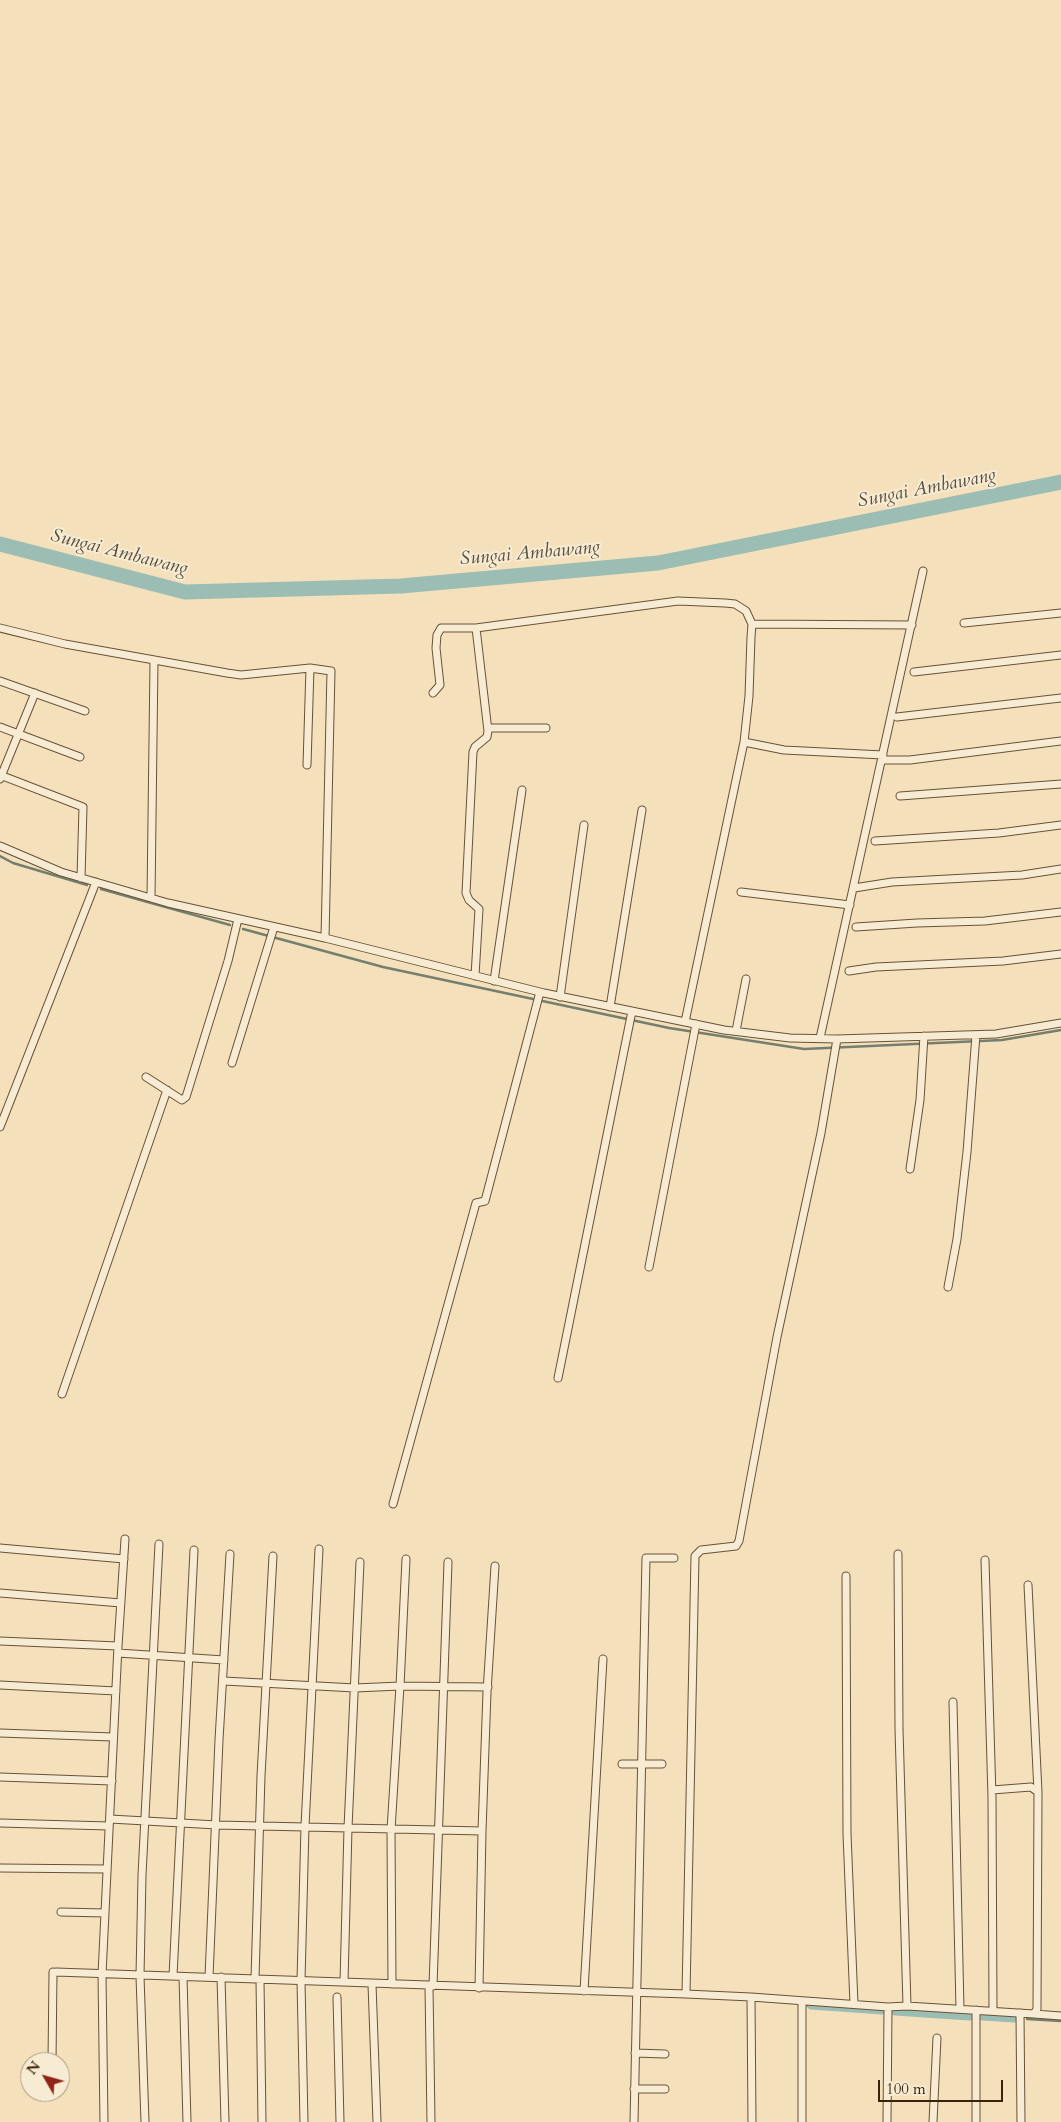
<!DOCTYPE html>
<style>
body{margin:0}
#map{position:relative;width:1061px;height:2122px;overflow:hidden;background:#f4e0bb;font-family:Cardo,serif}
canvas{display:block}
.north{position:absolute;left:20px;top:2052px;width:50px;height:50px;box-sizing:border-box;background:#f8ebd3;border:1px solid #ac9b83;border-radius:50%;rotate:308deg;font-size:14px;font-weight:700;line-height:20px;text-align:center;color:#39220a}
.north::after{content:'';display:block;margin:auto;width:18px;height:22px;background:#8f2418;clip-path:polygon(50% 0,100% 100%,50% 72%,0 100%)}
.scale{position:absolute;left:878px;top:2080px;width:125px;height:22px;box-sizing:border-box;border:2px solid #39220a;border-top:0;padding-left:6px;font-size:15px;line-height:18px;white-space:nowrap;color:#39220a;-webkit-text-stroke:4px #f8ebd3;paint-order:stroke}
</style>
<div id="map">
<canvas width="1061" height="2122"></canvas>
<div class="north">N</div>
<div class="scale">100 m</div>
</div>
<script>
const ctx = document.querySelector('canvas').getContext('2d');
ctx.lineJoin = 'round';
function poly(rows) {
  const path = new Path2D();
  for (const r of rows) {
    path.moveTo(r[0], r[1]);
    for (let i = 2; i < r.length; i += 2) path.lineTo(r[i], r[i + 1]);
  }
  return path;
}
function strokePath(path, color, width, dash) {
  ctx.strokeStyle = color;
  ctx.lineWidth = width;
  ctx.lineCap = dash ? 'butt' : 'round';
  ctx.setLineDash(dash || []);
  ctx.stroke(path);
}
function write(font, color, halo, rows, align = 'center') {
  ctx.font = font + ' Cardo,serif';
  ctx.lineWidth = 4;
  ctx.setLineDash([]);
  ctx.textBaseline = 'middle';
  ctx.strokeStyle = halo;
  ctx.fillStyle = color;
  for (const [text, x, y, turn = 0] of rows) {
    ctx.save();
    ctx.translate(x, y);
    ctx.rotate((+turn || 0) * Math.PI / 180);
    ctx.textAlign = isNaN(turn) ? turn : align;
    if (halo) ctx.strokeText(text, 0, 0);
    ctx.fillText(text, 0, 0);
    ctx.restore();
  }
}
const stream = poly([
 [0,856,13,863,87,885],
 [101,889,230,925],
 [243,929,383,967,669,1028,804,1049,1002,1040,1061,1030],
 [1027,2019,1061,2021]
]);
const canal = poly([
 [811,2005,882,2010],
 [895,2011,969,2016],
 [983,2016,1014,2018]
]);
const river = poly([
 [0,544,185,592,401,586,658,563,1061,482]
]);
const street = poly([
 [964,623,1061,613],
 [752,624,912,625],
 [0,628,65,644,227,673,241,675,310,668,331,671,325,938],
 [914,672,1061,655],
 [0,681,85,711],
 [433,693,440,685,436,648,437,635,441,628,476,628,678,601,725,603,735,604,746,611,752,624,751,637,749,696,744,742,685,1022],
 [897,717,1061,698],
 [0,727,80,757],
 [488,728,546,728],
 [744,742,784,750,883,755],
 [882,760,910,760,1061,741],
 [307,765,310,668],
 [0,775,83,807,81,878],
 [0,779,35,693],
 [900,796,1061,784],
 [875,841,999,833,1061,825],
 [0,846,61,872,168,903,325,938,544,993,724,1030,790,1038,837,1039,996,1034,1061,1023],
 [854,888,892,882,1022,875,1061,869],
 [741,892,850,905],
 [151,898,154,661],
 [856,927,917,923,985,921,1061,912],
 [849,971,876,967,1003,961,1061,954],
 [475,976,479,909,469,900,466,893,473,752,475,747,487,737,488,731,476,628],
 [494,981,522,790],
 [560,997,584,825],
 [610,1007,642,810],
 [736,1031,746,979],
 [820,1038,923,571],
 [232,1063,274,927],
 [146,1077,182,1100,186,1097,228,961,238,919],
 [0,1127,96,882],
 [910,1169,920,1100,924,1036],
 [649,1267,696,1024],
 [948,1287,957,1239,967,1152,976,1035],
 [558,1378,632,1011],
 [62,1394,167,1090],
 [393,1504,476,1203,485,1201,540,992],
 [0,1548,124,1559],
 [985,1560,992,1797,993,2011],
 [846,1576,847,1834,854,2004],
 [1028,1585,1038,1792],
 [0,1593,121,1603],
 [0,1641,118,1646],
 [118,1653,224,1660],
 [224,1681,355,1688,400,1686,406,1559],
 [0,1685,116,1691],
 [953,1702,960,2009],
 [0,1733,113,1737],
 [622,1764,662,1764],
 [0,1777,112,1781],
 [110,1819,217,1825,482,1831,487,1692,495,1566],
 [0,1823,109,1826],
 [0,1868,106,1869],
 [61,1912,105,1913],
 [56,1972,686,1994,751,1997,888,2007,907,2006,899,1729,898,1554],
 [173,1976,194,1550],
 [183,1977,187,2122],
 [209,1977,219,1740,230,1554],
 [221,1977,225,2122],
 [255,1979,261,1776,273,1556],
 [260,1980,262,2122],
 [344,1982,348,1828,360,1562],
 [372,1984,377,2122],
 [392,1984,391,1830,400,1686,488,1687],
 [429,1986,431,2122],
 [433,1986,448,1562],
 [479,1988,482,1831],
 [584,1991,603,1659],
 [686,1994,695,1556,701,1550,736,1546,739,1541,777,1337,821,1133,837,1039],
 [337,1997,340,2122],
 [751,1997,752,2122],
 [802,2001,802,2122],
 [907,2006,1034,2014,1037,2009,1038,1792,1031,1787,992,1790],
 [976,2010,976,2122],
 [1020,2013,1021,2122],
 [1034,2014,1061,2016],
 [635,2053,665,2054],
 [52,2062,53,1972],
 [634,2089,665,2089],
 [104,2122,102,1974,118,1646,125,1539],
 [145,2122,140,1976,142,1875,159,1544],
 [304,2122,301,1981,305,1826,319,1549],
 [634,2122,646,1558,674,1558],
 [887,2122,888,2007],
 [933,2122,937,2038]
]);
const waterNames = [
 ["Sungai Ambawang",927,489,-11],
 ["Sungai Ambawang",119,553,14],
 ["Sungai Ambawang",530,554,-5]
];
strokePath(stream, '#747f6f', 2.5);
strokePath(canal, '#9cbdb3', 9);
strokePath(river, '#9cbdb3', 15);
strokePath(street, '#685236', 9);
strokePath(street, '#f8ebd3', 7);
write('italic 19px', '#57503d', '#f8ebd3', waterNames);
</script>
